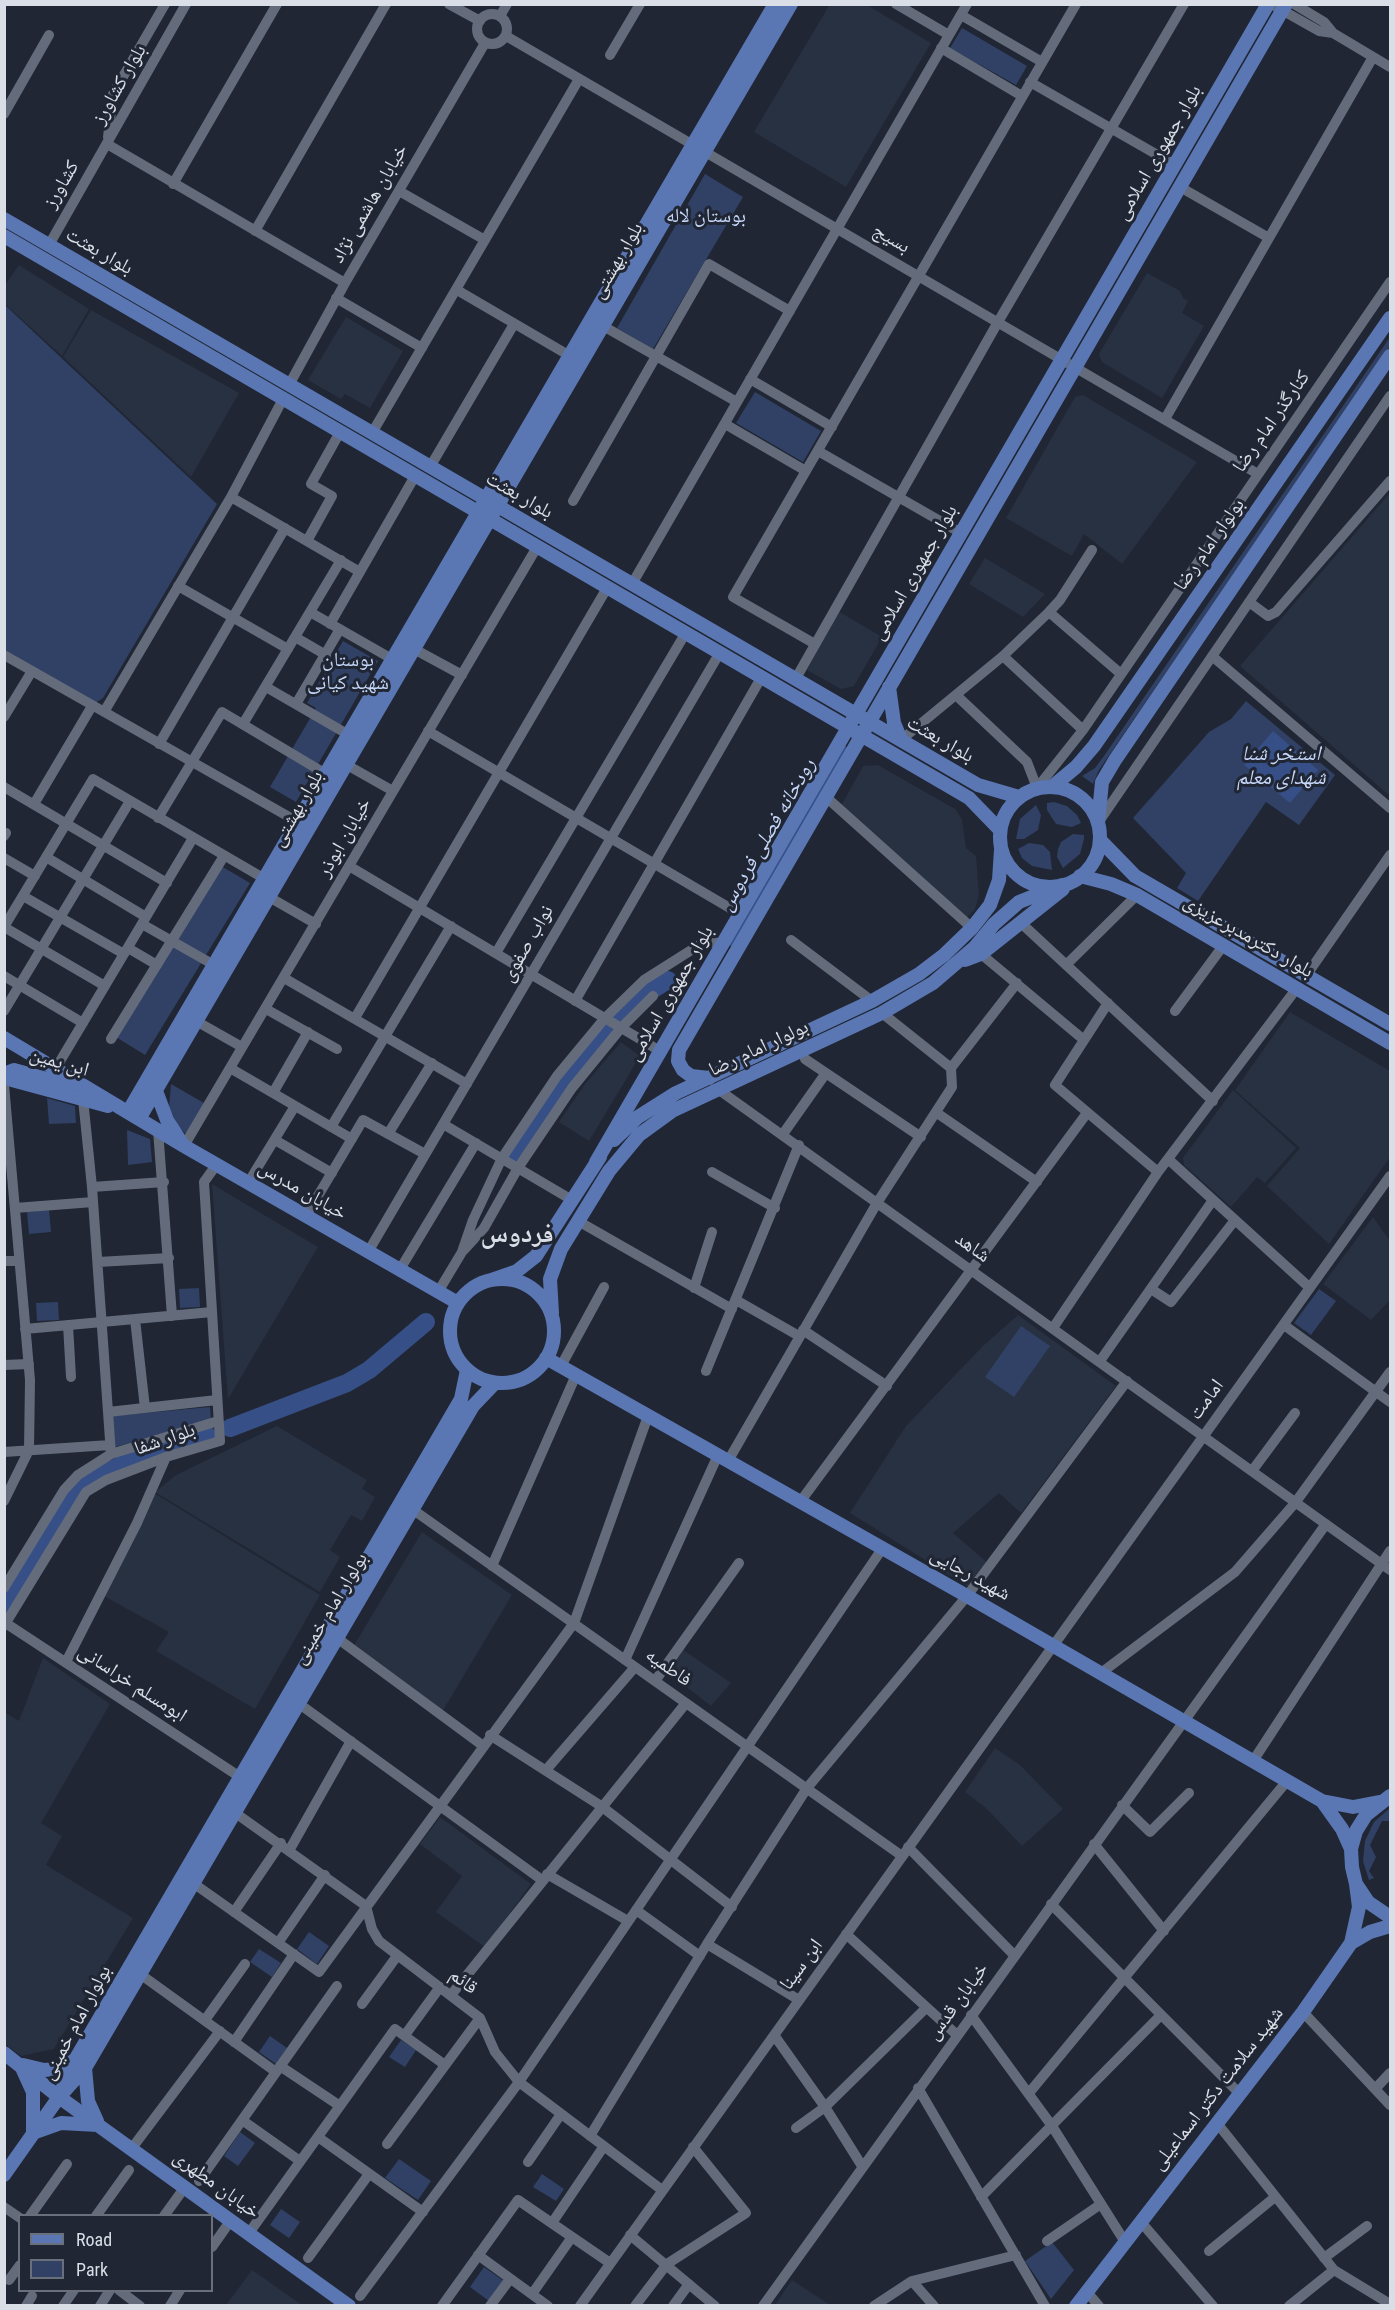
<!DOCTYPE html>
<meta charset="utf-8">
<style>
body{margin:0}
#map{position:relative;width:1395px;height:2310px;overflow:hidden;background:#202633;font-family:"Roboto Condensed",sans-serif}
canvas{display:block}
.frame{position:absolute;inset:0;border:6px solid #dadee7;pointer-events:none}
.legend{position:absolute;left:18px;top:2214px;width:195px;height:78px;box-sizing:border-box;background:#202633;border:2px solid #6a707b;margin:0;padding:8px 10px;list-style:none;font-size:18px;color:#dadee7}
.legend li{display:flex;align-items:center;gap:12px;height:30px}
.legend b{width:30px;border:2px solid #6a707b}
</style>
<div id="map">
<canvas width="1395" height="2310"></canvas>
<div class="frame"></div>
<ul class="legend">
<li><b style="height:8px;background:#5a77b4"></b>Road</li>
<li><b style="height:16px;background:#304165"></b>Park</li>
</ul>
</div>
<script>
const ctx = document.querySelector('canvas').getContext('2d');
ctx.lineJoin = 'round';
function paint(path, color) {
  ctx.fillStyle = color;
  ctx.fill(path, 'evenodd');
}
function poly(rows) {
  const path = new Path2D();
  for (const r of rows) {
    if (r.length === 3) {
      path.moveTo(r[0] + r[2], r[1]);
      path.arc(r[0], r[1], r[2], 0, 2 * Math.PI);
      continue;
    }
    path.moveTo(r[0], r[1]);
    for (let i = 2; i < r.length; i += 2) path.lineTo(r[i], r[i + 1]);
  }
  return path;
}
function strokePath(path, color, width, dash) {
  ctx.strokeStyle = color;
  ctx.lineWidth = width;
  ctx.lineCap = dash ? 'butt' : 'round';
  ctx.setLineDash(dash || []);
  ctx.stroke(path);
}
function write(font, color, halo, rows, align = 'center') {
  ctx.font = font + ' "Roboto Condensed","Noto Naskh Arabic",sans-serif';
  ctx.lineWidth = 6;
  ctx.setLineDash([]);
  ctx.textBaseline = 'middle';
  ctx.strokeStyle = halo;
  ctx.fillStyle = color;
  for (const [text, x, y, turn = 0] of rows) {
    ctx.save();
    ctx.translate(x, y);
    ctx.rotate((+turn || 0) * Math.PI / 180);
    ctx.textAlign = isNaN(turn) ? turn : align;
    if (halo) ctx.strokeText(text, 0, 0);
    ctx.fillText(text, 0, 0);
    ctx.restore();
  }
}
const built = poly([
 [830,4,867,5,931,43,846,187,754,132],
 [19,265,89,309,62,356,5,304,5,285],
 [1147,273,1180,291,1183,298,1188,301,1182,313,1204,326,1162,398,1102,362,1099,354],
 [91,310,239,393,191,477,63,357],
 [346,317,403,351,370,408,345,394,341,399,308,380],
 [1083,395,1197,462,1122,564,1084,534,1072,556,1006,518,1075,397],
 [1390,493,1390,796,1240,666],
 [985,558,1045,594,1023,617,969,584],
 [838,611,882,637,854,686,841,689,807,670],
 [878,765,955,809,962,819,966,848,976,856,979,895,975,909,967,918,841,806,863,766],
 [1290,1012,1390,1071,1390,1157,1329,1244,1267,1186,1300,1148,1235,1090],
 [621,1042,640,1056,589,1141,559,1122,585,1084],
 [1233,1090,1296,1148,1265,1183,1257,1177,1231,1207,1184,1165,1183,1158],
 [212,1184,318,1247,228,1399],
 [1373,1217,1390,1241,1390,1300,1371,1320,1323,1284],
 [1018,1315,1116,1386,1021,1513,999,1493,953,1533,989,1564,970,1588,850,1513,906,1426,983,1346],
 [277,1426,367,1480,362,1489,375,1497,362,1521,351,1515,330,1550,340,1557,320,1592,155,1492,176,1475],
 [154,1493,320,1595,255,1709,156,1651,169,1632,104,1596],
 [422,1532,512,1595,442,1712,353,1647],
 [682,1649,731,1683,711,1706,666,1671],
 [43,1658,110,1704,41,1823,62,1836,46,1865,133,1918,54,2049,21,2056,5,2044,4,1712,19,1721],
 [995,1748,1020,1765,1063,1809,1022,1846,986,1808,965,1792],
 [440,1817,531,1884,485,1947,436,1912,462,1876,420,1844],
 [252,2270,302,2305,226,2305],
 [792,2280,830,2305,775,2305]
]);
const green = poly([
 [962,28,1027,66,1016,85,950,48],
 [705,174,743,197,653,349,617,328],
 [5,305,217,504,103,698,95,703,5,650],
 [1390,337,1390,346,1099,770,1093,784,1082,776,1095,768,1104,756],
 [755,392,821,431,803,462,736,423],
 [343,641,378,661,296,802,270,787,316,708,307,703],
 [1246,701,1335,775,1299,825,1266,802,1198,901,1177,888,1186,873,1133,818,1209,732,1231,719],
 [1054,802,1067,806,1077,815,1081,823,1072,827,1056,824,1047,810,1047,803],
 [1036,805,1041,815,1038,830,1024,839,1016,839,1020,819],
 [1073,834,1084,835,1084,839,1080,854,1063,868,1057,857,1058,849,1061,842],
 [1029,843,1043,845,1050,852,1052,870,1032,866,1022,858,1018,849],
 [221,866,250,883,145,1055,116,1037],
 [171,1084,204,1103,186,1134,179,1127,169,1108],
 [47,1098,75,1106,76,1123,49,1124],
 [127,1130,150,1139,152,1162,128,1165],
 [49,1210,51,1232,29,1234,27,1212],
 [199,1288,200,1307,180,1308,179,1289],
 [1319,1289,1336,1301,1311,1335,1294,1323],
 [58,1302,59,1320,37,1321,36,1303],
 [1021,1326,1050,1346,1014,1397,985,1377],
 [210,1407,211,1420,115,1447,112,1416],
 [1390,1808,1390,1821,1382,1821,1370,1845,1376,1857,1369,1871,1374,1878,1369,1880,1363,1861,1365,1841,1374,1822],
 [309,1932,329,1946,317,1964,297,1949],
 [259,1949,281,1963,272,1977,250,1962],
 [270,2036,287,2048,276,2064,259,2052],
 [401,2040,416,2050,405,2067,389,2057],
 [240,2132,255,2143,238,2166,224,2156],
 [399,2159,431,2181,418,2200,385,2178],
 [542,2174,564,2189,556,2201,533,2187],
 [281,2209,300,2222,289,2238,270,2225],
 [1052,2242,1074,2270,1051,2299,1025,2261],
 [484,2267,504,2281,489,2301,470,2287]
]);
const water = poly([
 [1273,731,1318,770,1290,803,1244,765]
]);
const river = poly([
 [735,938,841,754],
 [619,1016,638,999,668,980],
 [510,1158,563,1083,607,1030],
 [230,1428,347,1383,369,1370,426,1322],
 [5,1608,72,1497,88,1482,121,1465,207,1435]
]);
const minor = poly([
 [449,4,480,21],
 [896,4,949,35],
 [1271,4,1319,31,1333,33,1390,67],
 [1294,4,1324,22,1333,33],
 [492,29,15],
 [961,15,1042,62],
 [500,16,507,4],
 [506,36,1258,474],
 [941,48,1022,96],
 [610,55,640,4],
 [1030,82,1175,165],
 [4,114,49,35],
 [108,137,113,94,165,4],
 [107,144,345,283],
 [173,184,277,4],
 [1180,187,1269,238],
 [399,191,485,240],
 [255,231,386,4],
 [49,245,186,4],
 [457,290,570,356],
 [336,298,422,348],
 [603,326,737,402],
 [750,379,832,427],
 [289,385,345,283,485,43],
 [1165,419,1373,57],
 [725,424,806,471],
 [372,433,579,79],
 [818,451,961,533],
 [430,467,514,324],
 [231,497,360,572],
 [573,501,709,264,790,311],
 [307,541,332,496,311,484,340,432],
 [632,584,967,4],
 [178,586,288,649],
 [1249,602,1268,616,1276,612,1390,481],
 [310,612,392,659],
 [1049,612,1121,674],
 [330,624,415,476],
 [295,637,326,655],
 [815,644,733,597,1076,4],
 [414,649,462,675],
 [4,655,298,822],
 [1003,656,1083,730],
 [1212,656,1390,808],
 [795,680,998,322,1184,4],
 [266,687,349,735],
 [956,695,1027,762,1037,788],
 [296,704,340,629],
 [104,712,231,497,283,399],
 [4,717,32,671],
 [243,724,341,560],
 [428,731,740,914],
 [901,740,1003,656,1049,612,1060,600,1092,550],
 [159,744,285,528],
 [347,765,393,791],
 [4,787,167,883],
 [1037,788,1083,730,1390,282],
 [826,797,972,928],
 [34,804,92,706],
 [158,818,222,712,326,774],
 [1098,823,1390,396],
 [4,836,6,833],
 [46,857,146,917],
 [4,858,35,876],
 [349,866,660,1051],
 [23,896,124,954],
 [269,897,316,924],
 [1021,923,1213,1101],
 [142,924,214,965],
 [4,927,93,779,265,879],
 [4,927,105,986],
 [791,940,872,1001],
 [128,948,157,965],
 [496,953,685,634],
 [981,954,1084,1040],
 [1066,965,1137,895],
 [4,976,83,1023],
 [1306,976,1390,855],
 [284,978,467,1084],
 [575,1001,761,678],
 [1108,1003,1055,1085,1158,1172],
 [266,1009,337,1049],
 [4,1011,130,801],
 [1175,1011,1223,946],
 [882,1013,951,1068],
 [355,1018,607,588],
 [196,1021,242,1047],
 [111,1039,224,856],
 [805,1059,921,1137],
 [56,1068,193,838],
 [230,1068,352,1139],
 [951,1068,1017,983],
 [4,1085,30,1380,29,1450,4,1501],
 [719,1090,1390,1570],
 [273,1093,308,1032],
 [83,1099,92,1187,111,1454],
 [937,1113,1037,1182],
 [443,1124,572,1200],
 [331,1127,451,926],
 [158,1130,172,1316],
 [388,1134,432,1063],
 [783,1134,826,1073],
 [275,1140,332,1173],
 [184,1146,537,547],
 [1168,1159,1310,1288],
 [712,1172,775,1208],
 [248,1183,295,1106],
 [92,1187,164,1182],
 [15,1208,93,1202],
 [306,1216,363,1120,425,1154],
 [578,1221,732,1309],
 [464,1250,484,1228,518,1168,572,1088,621,1028,653,996],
 [368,1252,719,654],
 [4,1261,19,1261],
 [98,1262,169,1258],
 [399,1271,476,1143],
 [694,1288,712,1232],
 [1151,1289,1171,1302,1235,1220],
 [438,1292,462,1252,473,1220,502,1158,557,1076,605,1018,644,980,704,942,724,943],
 [736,1300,799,1336],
 [135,1319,145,1408],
 [68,1325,71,1377],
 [1284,1325,1390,1402],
 [1053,1328,1158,1172,1297,988],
 [25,1329,212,1312],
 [803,1330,887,1386],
 [1100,1361,1213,1200],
 [4,1365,29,1364],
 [561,1366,604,1287],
 [706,1371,799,1145],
 [108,1412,217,1400],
 [4,1452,110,1445],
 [728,1461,877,1203,952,1087,951,1068],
 [1252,1471,1295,1413],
 [800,1502,1087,1113],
 [412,1509,902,1856],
 [492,1566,576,1375],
 [4,1588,64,1490,78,1475,111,1454,218,1421],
 [4,1622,240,1777],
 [4,1626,86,1492,106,1480,166,1457,220,1441,204,1182,217,1164],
 [337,1638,482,1745],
 [625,1660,718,1455],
 [66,1662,137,1523,166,1457],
 [1101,1673,1235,1572,1295,1503,1390,1372],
 [655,1681,739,1563],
 [298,1703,542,1880],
 [490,1735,601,1806,732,1907],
 [1253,1761,1390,1551],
 [546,1770,635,1667],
 [1122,1805,1150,1832,1189,1793],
 [234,1812,366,1906,372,1929,379,1941,480,2018,495,2052,519,2082,662,2190],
 [1094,1844,1164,1931],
 [908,1847,1014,1955],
 [290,1849,351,1741],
 [547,1874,628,1921],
 [193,1883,319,1972,574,1623,648,1416],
 [1051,1904,1240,2094],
 [636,1910,700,1956],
 [234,1912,281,1843],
 [846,1934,957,2035],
 [278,1943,325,1875],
 [707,1944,799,2000],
 [140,1974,276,2072],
 [451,1995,686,1703],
 [362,2004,397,1956],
 [1303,2012,1390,2105],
 [971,2015,1052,2126,1125,2242],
 [205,2020,245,1964],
 [405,2035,440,1987],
 [774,2035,825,2107,862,2166],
 [234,2042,294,1954],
 [280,2066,340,2106],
 [918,2088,1045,2306],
 [1375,2089,1390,2073],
 [1029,2093,1287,1781],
 [242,2120,300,2161],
 [1217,2123,1334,2270,1390,2304],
 [796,2128,825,2107,926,2008],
 [590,2136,707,1944,807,1788,967,1596,1127,1381],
 [318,2137,423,2212],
 [387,2144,480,2018],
 [132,2148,220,2031],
 [528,2162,561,2114],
 [199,2181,337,1986],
 [981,2197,1161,2015],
 [4,2207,20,2218],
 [30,2216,67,2164],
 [96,2216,129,2170],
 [164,2216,185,2187],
 [1141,2222,1213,2306],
 [552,2223,604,2146],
 [249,2233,395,2029,445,2065],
 [630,2235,715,2306],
 [1047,2241,1101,2204],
 [212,2247,231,2220],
 [1209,2251,1275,2197],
 [478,2255,548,2306],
 [308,2258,369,2174],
 [1324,2258,1367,2226],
 [9,2280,20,2265],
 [912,2281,934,2306],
 [119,2290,140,2306],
 [1087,2292,1099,2306],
 [532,2294,572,2237],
 [360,2296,519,2082,882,1549],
 [26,2306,32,2296],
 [63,2306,74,2290],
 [100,2306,110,2290],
 [170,2306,180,2290],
 [442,2306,518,2200,610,2263],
 [490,2306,510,2279],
 [580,2306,1390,1176],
 [635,2306,667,2264,746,2213,693,2147],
 [673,2306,689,2284],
 [763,2306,1326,1524],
 [874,2306,912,2281,1016,2255],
 [1289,2306,1334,2270]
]);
const major = poly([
 [4,219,978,785,1019,797],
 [4,236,969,798,1000,830],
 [889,687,894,723,901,740],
 [1052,787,1076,767,1094,746,1390,318],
 [1050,837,50],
 [1098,823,1102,782,1115,760,1390,356],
 [1100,840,1135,876,1390,1024],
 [1080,876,1111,884,1137,895,1390,1043],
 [965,960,981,954,1063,889],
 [4,1038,184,1146,458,1303],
 [4,1074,14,1070,72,1086],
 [4,1075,12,1080,108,1106],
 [709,1078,691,1076,683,1070,678,1061,679,1050,1286,4],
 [156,1091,167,1120,181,1142],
 [128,1112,775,4],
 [139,1119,791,4],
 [614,1140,638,1117,676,1093,872,1001,919,974,944,955,972,928,990,905,999,880,1001,850],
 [596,1162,1268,4],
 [502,1331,52],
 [491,1280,517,1271,536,1256,600,1157],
 [552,1313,550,1279,561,1249,609,1171,639,1135,672,1111,882,1013,933,983,975,947,994,924,1019,902,1062,885],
 [546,1358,967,1596,1322,1801,1353,1807,1379,1802],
 [1390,1796,1366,1815,1356,1831,1351,1849,1352,1867,1356,1884,1368,1902,1390,1917],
 [1322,1801,1342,1829,1351,1849],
 [1351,1943,1370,1932,1390,1926],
 [4,2053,59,2097,349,2306],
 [23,2065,44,2070,57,2069,75,2060],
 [85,2068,88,2101,97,2121],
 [23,2070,33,2092,33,2133,61,2123,98,2125],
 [63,2087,75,2060,461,1399,467,1370],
 [4,2175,59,2097,85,2068,473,1406,495,1383],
 [1076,2306,1303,2012,1351,1943,1359,1907,1356,1884]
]);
const streetNames = [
 ["بلوار کشاورز",120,85,-60],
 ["بلوار جمهوری اسلامی",1159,153,-60],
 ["کشاورز",62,185,-60],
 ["خیابان هاشمی نژاد",370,204,-60],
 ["بسیج",891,239,30],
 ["بلوار بعثت",99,252,30],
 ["بلوار بهشتی",618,261,-60],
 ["کنارگذر امام رضا",1272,422,-55],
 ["بلوار بعثت",519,496,30],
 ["بولوار امام رضا",1210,545,-55],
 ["بلوار جمهوری اسلامی",915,573,-60],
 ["بلوار بعثت",940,740,30],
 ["بلوار بهشتی",298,809,-60],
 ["خیابان ابوذر",345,838,-60],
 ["بلوار دکترمدبرعزیزی",1248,937,30],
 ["نواب صفوی",528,944,-60],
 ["بلوار جمهوری اسلامی",671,994,-60],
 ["بولوار امام رضا",759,1049,-25],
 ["ابن یمین",59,1063,16],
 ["خیابان مدرس",302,1191,30],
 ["شاهد",972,1248,35],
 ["امامت",1207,1400,-54],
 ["بلوار شفا",165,1440,-19],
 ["شهید رجایی",970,1575,29],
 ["بولوار امام خمینی",331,1609,-59],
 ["فاطمیه",668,1668,35],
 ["ابومسلم خراسانی",132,1684,33],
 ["ابن سینا",802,1965,-54],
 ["قائم",463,1982,37],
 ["خیابان قدس",958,2002,-54],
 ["بولوار امام خمینی",77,2023,-62],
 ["شهید سلامت دکتر اسماعیلی",1218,2089,-52],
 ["خیابان مطهری",216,2185,36]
];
const parkNames = [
 ["بوستان لاله",706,217],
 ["بوستان",348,661],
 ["شهید کیانی",348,684]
];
const waterNames = [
 ["استخر شنا",1281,755],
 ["شهدای معلم",1281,779],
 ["رودخانه فصلی فردوس",768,835,-60]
];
const districtNames = [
 ["فردوس",517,1235]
];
paint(built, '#283142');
paint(green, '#304165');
paint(water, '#364f86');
strokePath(river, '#364f86', 18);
strokePath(minor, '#646c7b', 10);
strokePath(major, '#5a77b4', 14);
write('20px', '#dadee7', '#202633', streetNames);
write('20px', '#c5d7f8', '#202633', parkNames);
write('italic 21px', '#c5d6f8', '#202633', waterNames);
write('bold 26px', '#dadee7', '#202633', districtNames);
</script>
